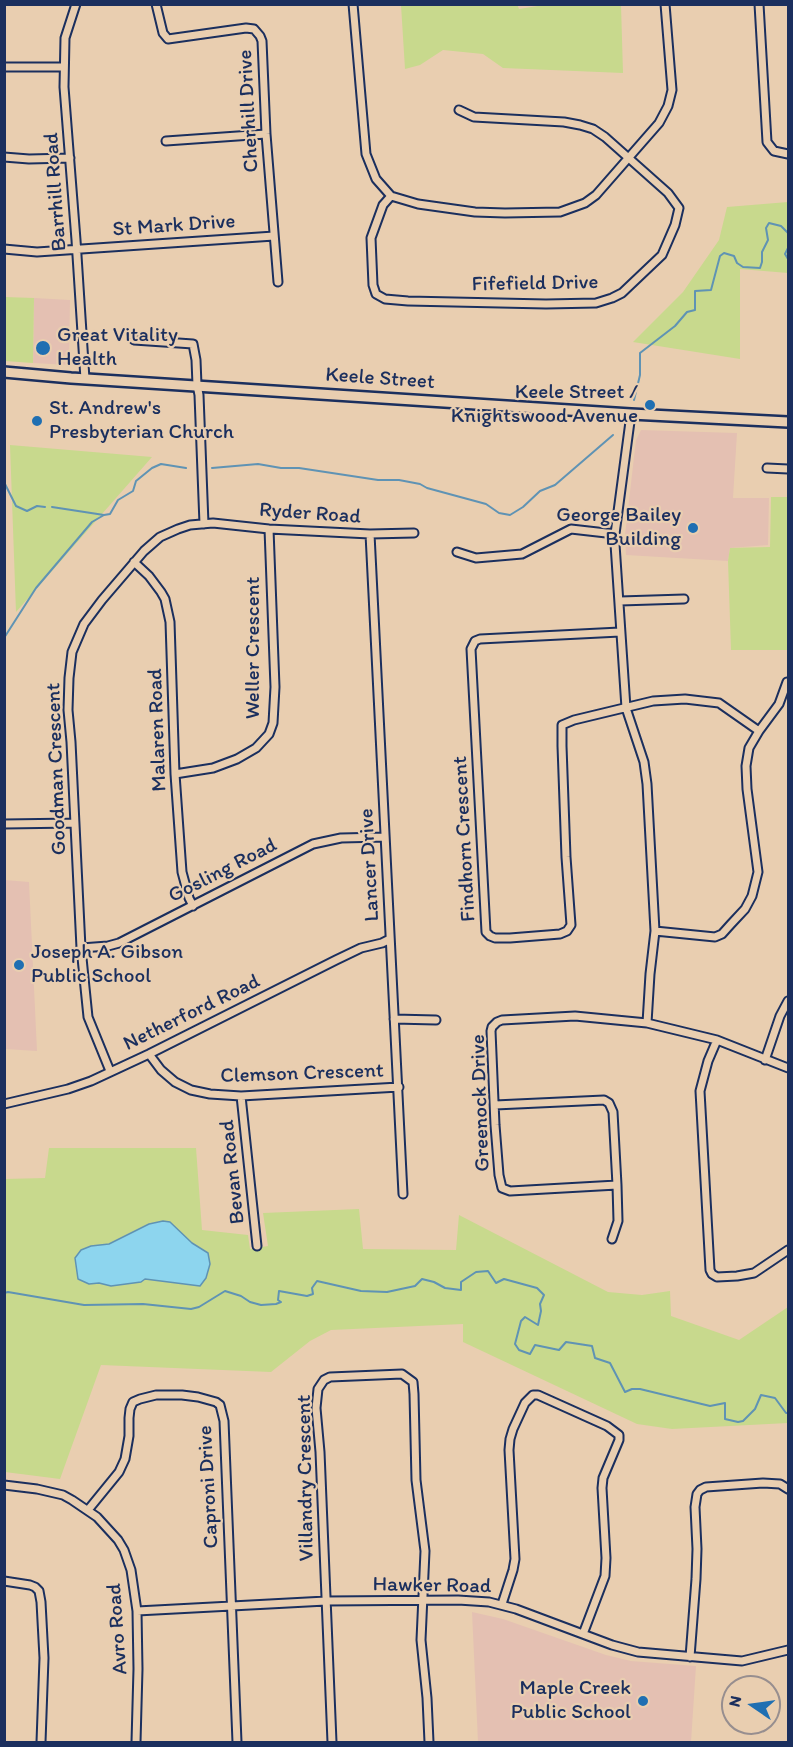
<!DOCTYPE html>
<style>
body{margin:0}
#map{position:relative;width:793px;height:1747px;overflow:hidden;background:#e9ceb0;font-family:Itim,sans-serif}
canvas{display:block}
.frame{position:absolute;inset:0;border:6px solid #1b2f5e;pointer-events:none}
.north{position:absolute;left:721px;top:1675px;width:60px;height:60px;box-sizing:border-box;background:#e9ceb0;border:2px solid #978e8f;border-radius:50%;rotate:283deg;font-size:16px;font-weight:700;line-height:24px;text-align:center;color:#1b2f5e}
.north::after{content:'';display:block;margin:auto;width:21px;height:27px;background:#1f6fb2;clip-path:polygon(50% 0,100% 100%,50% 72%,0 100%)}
</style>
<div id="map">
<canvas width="793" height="1747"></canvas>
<div class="frame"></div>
<div class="north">N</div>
</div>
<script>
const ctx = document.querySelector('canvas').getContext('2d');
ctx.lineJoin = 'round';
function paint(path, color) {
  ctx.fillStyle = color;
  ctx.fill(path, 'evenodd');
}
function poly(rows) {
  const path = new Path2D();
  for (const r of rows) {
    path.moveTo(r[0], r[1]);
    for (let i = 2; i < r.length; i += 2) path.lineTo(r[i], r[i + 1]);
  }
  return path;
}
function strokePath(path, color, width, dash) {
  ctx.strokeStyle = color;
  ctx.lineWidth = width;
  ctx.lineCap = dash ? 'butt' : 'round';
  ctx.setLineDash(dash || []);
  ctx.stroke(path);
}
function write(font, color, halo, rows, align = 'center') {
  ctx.font = font + ' Itim,sans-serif';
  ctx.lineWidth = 4.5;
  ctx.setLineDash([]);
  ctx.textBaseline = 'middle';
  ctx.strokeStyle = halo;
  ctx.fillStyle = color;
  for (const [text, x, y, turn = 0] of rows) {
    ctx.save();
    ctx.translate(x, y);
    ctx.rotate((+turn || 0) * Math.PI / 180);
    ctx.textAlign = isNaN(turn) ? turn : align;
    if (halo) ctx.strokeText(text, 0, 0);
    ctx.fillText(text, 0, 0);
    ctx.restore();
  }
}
const built = poly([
 [34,298,70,300,69,365,33,363],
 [641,430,737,433,733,498,769,498,768,545,730,548,728,561,626,555,625,535,636,440],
 [4,880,29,882,37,1051,5,1049],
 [472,1612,503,1619,606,1655,631,1661,696,1666,691,1742,478,1742]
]);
const green = poly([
 [517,4,519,9,550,4,621,5,623,73,503,68,483,54,443,50,420,65,405,69,401,5],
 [788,202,788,273,740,269,740,359,633,342,683,292,719,240,727,207],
 [5,297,34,298,33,363,5,361],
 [10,445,152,457,16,612],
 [771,497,788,497,788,650,731,650,728,561,730,548,770,547],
 [49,1148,196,1148,202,1230,248,1235,250,1249,268,1246,263,1213,359,1209,363,1249,456,1250,459,1215,608,1292,642,1295,670,1291,671,1316,739,1340,788,1307,788,1423,672,1429,637,1424,463,1342,463,1324,331,1330,310,1341,271,1372,101,1365,60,1479,5,1472,5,1179,45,1178]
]);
const water = poly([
 [163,1221,170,1222,192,1243,208,1253,210,1264,206,1278,200,1286,145,1279,141,1282,111,1286,99,1283,89,1284,78,1279,75,1258,81,1250,91,1246,109,1244,149,1224,163,1221]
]);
const stream = poly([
 [788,248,785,254,788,259],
 [634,400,640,375,640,353,675,326,687,312,695,310,695,291,711,290,720,256,724,253,734,256,737,263,743,267,760,268,762,262,762,252,768,240,766,228,769,223,781,226,788,233],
 [212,468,258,464,281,468,299,468,378,480,399,480,420,484,427,488,486,504,499,513,510,515,523,507,540,491,555,485,613,435],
 [4,482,16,506,27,511,37,506,45,507],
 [52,507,104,515],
 [4,638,36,588,92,522,104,515,110,514,118,500,133,491,136,481,152,468,161,464,186,468],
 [4,1293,8,1292,84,1305,143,1304,191,1309,199,1307,225,1291,241,1296,250,1302,261,1305,276,1304,281,1302,278,1300,279,1291,307,1296,313,1294,312,1288,317,1281,361,1291,387,1292,415,1286,422,1279,434,1282,445,1288,461,1290,461,1282,476,1272,488,1271,496,1283,504,1279,537,1288,544,1295,540,1304,541,1311,538,1325,525,1317,521,1321,515,1344,519,1350,530,1354,535,1345,559,1350,566,1342,592,1346,595,1358,610,1363,625,1392,632,1389,640,1389,710,1406,725,1403,725,1419,738,1422,743,1421,755,1409,761,1395,775,1398,786,1413,788,1413]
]);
const minor = poly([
 [76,4,65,38,64,87,76,240,85,379],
 [156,4,163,33,168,39,246,28,254,29,260,36,262,41,266,134,278,282],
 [353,4,366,154,376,179,391,196,418,204,475,212,505,213,560,212,585,203,596,195,659,123,668,106,672,90,665,4],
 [759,4,767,142,774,151,788,154],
 [4,67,64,67],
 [166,141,266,134],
 [4,157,29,159,70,158],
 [391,196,383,205,371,238,373,285,376,294,385,299,408,301,546,304,596,303,612,298,622,293,662,255,675,225,679,208,668,193,605,137,593,129,580,125,564,122,474,117,459,110],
 [4,249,37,252,274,236],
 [134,340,193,344,196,360,197,385,199,395,204,524],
 [631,414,615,534,615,544,626,708,644,762,647,784,655,931,650,974,647,1023],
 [767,468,788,469],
 [370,534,403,1194],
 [457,552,476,558,522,554,571,529,615,534],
 [134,562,149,576,161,592,165,599,170,622,175,774,182,872,189,898,193,906],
 [620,601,684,599],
 [620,632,480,639,475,641,471,649,486,932,490,936,495,938,510,938,560,934,567,931,571,925,566,857,562,746,562,725,574,720,653,701,685,699,719,703,759,731],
 [175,774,213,768,237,759,256,748,269,734,273,723,275,687,269,529],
 [4,824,75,823],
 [655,931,715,937,722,934,731,924,745,909,752,896,758,872,747,789,746,766,749,748,759,731,779,704,787,682],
 [81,948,108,946,119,943,313,844,341,838,384,837],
 [394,1019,436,1020],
 [717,1040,708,1061,700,1091,710,1270,712,1274,717,1277,737,1276,754,1273,788,1250],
 [149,1054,161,1070,175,1082,191,1090,210,1094,241,1096,399,1087],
 [765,1060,780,1016,788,1001],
 [110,1071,88,1017,81,948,71,742,68,710,69,678,72,652,84,624,102,600,144,551,160,537,178,529,190,525,213,523,269,529,370,534,414,533],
 [241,1096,257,1246],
 [4,1104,68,1089,91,1081,149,1054,336,960,361,948,382,943,390,939],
 [495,1105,604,1100,609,1103,613,1112,617,1185,618,1221,612,1239],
 [617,1185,510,1191,502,1188,499,1175,495,1125,491,1031,492,1027,497,1022,502,1020,575,1016,647,1023,717,1040,788,1068],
 [4,1485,37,1489,63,1495,72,1500,97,1517,118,1540,124,1550,131,1570,137,1611,138,1669,136,1742],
 [88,1510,119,1472,125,1459,129,1436,129,1418,130,1409,133,1402,140,1399,156,1395,182,1395,198,1397,216,1402,220,1405,224,1421,237,1742],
 [4,1581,30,1585,35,1587,39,1591,41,1602,44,1658,41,1742],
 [502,1604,513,1570,515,1559,509,1450,510,1439,513,1429,525,1403,533,1395,538,1395,607,1426,619,1435,619,1440,603,1478,602,1488,606,1558,605,1576,583,1634],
 [137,1611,326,1601,458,1600,489,1602,516,1609,612,1645,638,1652,742,1661,788,1650],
 [690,1657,696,1579,697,1549,695,1507,697,1494,700,1490,706,1487,763,1483,780,1484,788,1489],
 [332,1742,320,1452,316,1408,318,1389,324,1380,330,1377,402,1374,413,1382,414,1394,416,1480,425,1551,421,1640,427,1698,429,1742]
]);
const major = poly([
 [4,372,71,378,631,414,788,422]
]);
const markers = [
 [43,348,8,"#1f6fb2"],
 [650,405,6,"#1f6fb2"],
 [37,421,6,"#1f6fb2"],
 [693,528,6,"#1f6fb2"],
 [19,965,6,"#1f6fb2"],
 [643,1701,6,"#1f6fb2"]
];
const streetNames = [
 ["Cherhill Drive",249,111,-93],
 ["Barrhill Road",56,192,-94],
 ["St Mark Drive",174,226,-4],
 ["Fifefield Drive",535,284,-1],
 ["Keele Street",380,379,4],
 ["Ryder Road",310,514,4],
 ["Weller Crescent",254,648,-90],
 ["Malaren Road",158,730,-92],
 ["Goodman Crescent",57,769,-92],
 ["Findhorn Crescent",465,839,-93],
 ["Lancer Drive",370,865,-93],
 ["Gosling Road",223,871,-27],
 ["Netherford Road",192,1013,-26],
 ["Clemson Crescent",302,1074,-2],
 ["Greenock Drive",481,1103,-92],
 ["Bevan Road",233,1172,-96],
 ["Villandry Crescent",306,1478,-91],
 ["Caproni Drive",209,1487,-93],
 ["Hawker Road",432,1586,1],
 ["Avro Road",118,1629,-94]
];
const poiNames = [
 ["Great Vitality",57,336],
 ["Health",57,360],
 ["Keele Street /",638,393,"right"],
 ["Knightswood Avenue",638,417,"right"],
 ["St. Andrew's",49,409],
 ["Presbyterian Church",49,433],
 ["George Bailey",681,516,"right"],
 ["Building",681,540,"right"],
 ["Joseph A. Gibson",31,953],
 ["Public School",31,977],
 ["Maple Creek",631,1689,"right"],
 ["Public School",631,1713,"right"]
];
paint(built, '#e4c0b2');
paint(green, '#c8d98d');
paint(water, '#8dd5ee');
strokePath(water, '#5f93b4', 1.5);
strokePath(stream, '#5f93b4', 2);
strokePath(minor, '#1b2f5e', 11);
strokePath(major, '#1b2f5e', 14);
strokePath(minor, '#e9ceb0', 7);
strokePath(major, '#e9ceb0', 9);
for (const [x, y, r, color] of markers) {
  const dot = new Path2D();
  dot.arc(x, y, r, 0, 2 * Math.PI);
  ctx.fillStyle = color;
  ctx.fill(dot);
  strokePath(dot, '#e9ceb0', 2);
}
write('21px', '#1b2f5e', '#e9ceb0', streetNames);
write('21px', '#1b2f5e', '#e9ceb0', poiNames, 'left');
</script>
